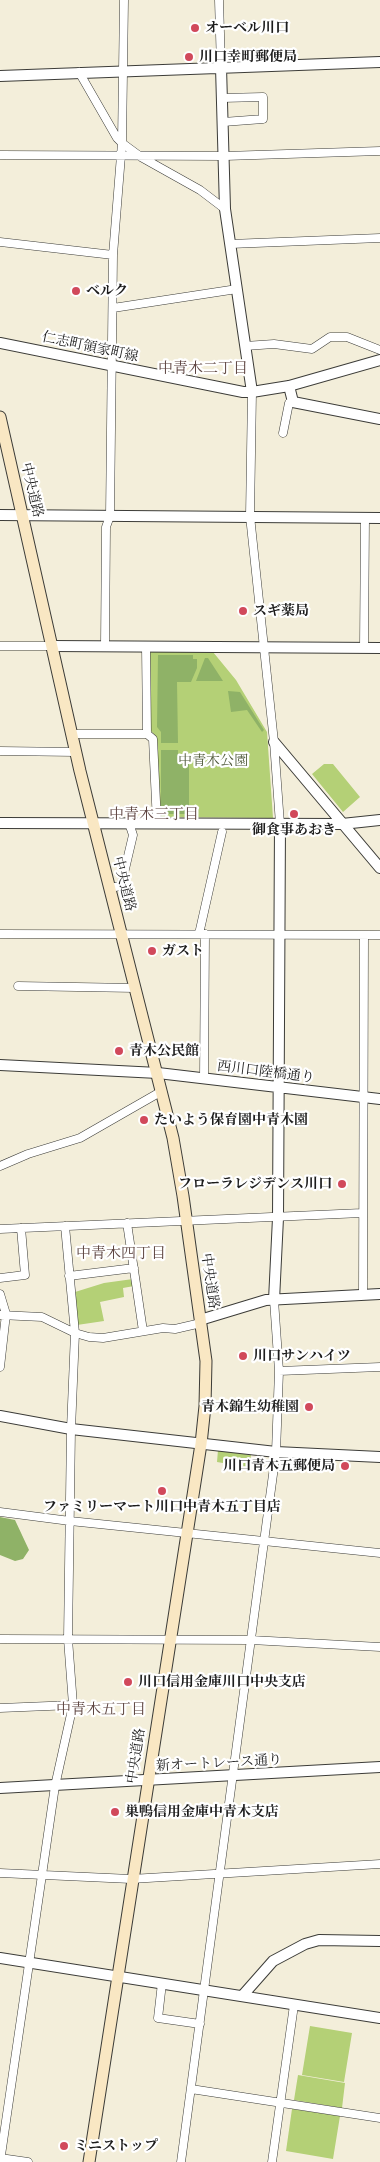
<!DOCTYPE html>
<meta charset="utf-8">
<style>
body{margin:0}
canvas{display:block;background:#f3eeda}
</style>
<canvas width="380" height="2162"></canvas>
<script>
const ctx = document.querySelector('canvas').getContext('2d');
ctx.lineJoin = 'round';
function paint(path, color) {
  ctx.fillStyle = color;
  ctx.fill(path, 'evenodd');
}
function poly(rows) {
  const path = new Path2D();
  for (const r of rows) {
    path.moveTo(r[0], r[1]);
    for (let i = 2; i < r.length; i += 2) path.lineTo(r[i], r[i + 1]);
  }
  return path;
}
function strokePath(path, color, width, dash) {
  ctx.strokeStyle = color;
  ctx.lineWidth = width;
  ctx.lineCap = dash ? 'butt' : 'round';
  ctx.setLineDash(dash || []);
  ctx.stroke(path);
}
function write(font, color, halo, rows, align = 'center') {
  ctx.font = font + ' "Libre Caslon Text","Noto Serif JP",serif';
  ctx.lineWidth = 4.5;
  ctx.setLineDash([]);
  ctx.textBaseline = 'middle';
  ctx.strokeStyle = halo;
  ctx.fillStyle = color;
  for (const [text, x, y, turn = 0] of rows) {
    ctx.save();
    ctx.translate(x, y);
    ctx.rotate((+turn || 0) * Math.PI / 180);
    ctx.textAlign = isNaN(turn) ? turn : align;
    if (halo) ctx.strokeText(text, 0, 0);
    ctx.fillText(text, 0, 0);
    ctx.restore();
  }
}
const green = poly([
 [152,650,213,652,236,680,267,732,273,818,162,817,159,814,157,737,150,730,149,654],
 [324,764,333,764,360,797,343,812,312,774],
 [133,1279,134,1286,123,1288,124,1297,100,1302,104,1321,77,1325,75,1292,104,1283],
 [218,1450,251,1455,249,1470,235,1468,236,1459,224,1457,223,1463,217,1462],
 [310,2026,352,2033,344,2082,302,2075],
 [298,2075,345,2083,342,2108,294,2100],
 [292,2109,340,2116,333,2159,286,2151]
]);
const forest = poly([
 [158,655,193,655,193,659,197,659,197,668,191,682,177,682,178,743,161,743,161,732,157,727],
 [205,658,208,658,223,681,196,681],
 [228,691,240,692,264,730,262,732,247,710,231,712],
 [161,750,178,750,178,762,189,762,189,814,161,814],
 [0,1517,15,1520,29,1550,23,1559,15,1561,0,1555]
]);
const minor = poly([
 [219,0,221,67],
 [79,72,117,138,122,143,141,157,200,190,225,209],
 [222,98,263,97,263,119,223,122],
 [0,155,225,156,380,151],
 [0,242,113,255],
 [230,244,380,238],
 [113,308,237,289],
 [245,346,274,344,312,349,330,337,347,337,380,350],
 [252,392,250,516,274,742,280,824],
 [283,433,289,403,293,402],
 [0,646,52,646],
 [105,646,106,527,110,516,113,255,122,143,124,0],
 [146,646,147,734,153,739,157,823],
 [364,648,365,517],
 [72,734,147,734],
 [0,751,76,752],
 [109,888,121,886,133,835,129,823],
 [0,934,380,935],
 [199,934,222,832],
 [18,986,135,988],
 [204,1079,205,934],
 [0,1166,28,1154,80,1138,162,1091],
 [127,1223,143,1331],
 [0,1229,362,1213],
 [69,1276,134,1268],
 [0,1278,25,1275,21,1228],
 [0,1294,6,1314,0,1367],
 [363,1295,364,935],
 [0,1315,42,1317,75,1333,89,1337,103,1338,163,1328,175,1329,201,1323],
 [279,1371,380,1367],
 [0,1512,70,1521,380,1553],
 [0,1639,251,1640,380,1647],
 [0,1708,73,1705],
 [0,1873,131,1879,380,1864],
 [162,1983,158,2018,200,2024],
 [191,2089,380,2118],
 [0,2158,28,2162],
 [0,2162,55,1786,73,1705,68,1639,71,1429,75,1333,65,1226],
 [181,2162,276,1452,279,1371,274,1300],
 [272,2162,294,2005]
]);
const tertiary = poly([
 [221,67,225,209,252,392],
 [0,76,380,62],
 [0,343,243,392,252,392,289,386,380,360],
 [289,386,293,402,380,419],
 [0,515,380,518],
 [52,646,380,648],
 [274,742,380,868],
 [0,823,342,824,380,820],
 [0,1065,158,1073,380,1099],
 [274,1300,278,1218,280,824],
 [200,1320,266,1300,380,1294],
 [0,1416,71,1429,276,1452,380,1457],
 [0,1788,380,1767],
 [0,1958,380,2018],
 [243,1995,273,1961,305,1944,319,1940,380,1941]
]);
const secondary = poly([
 [0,417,80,771,173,1138,183,1196,206,1361,205,1406,201,1444,89,2162]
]);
const markers = [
 [195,28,5,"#d1495b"],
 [189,57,5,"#d1495b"],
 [76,291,5,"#d1495b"],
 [243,611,5,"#d1495b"],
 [294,814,5,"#d1495b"],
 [152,951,5,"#d1495b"],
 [119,1051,5,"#d1495b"],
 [144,1120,5,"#d1495b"],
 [342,1184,5,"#d1495b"],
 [243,1356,5,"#d1495b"],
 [309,1407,5,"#d1495b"],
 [345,1466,5,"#d1495b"],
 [162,1491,5,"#d1495b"],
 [128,1682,5,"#d1495b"],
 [115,1812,5,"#d1495b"],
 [64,2146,5,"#d1495b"]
];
const poiNames = [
 ["オーベル川口",205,28],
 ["川口幸町郵便局",199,57],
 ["ベルク",86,291],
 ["スギ薬局",253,611],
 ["御食事あおき",294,830,"center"],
 ["ガスト",162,951],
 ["青木公民館",129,1051],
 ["たいよう保育園中青木園",154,1120],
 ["フローラレジデンス川口",332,1184,"right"],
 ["川口サンハイツ",253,1356],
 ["青木錦生幼稚園",299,1407,"right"],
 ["川口青木五郵便局",335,1466,"right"],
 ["ファミリーマート川口中青木五丁目店",162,1507,"center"],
 ["川口信用金庫川口中央支店",138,1682],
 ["巣鴨信用金庫中青木支店",125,1812],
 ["ミニストップ",74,2146]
];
const streetNames = [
 ["仁志町領家町線",90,347,12],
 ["中央道路",32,490,77],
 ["中央道路",124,884,76],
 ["西川口陸橋通り",266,1072,7],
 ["中央道路",210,1281,82],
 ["中央道路",136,1756,-81],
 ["新オートレース通り",219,1763,-3]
];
const parkNames = [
 ["中青木公園",213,761]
];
const neighbourhoodNames = [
 ["中青木二丁目",203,369],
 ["中青木三丁目",154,815],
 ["中青木四丁目",121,1254],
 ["中青木五丁目",101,1710]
];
paint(green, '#b4d076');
paint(forest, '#8fb267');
strokePath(minor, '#3c3c38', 9);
strokePath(tertiary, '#3c3c38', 12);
strokePath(secondary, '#3c3c38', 13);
strokePath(minor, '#fff', 8);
strokePath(tertiary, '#fff', 10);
strokePath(secondary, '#f9e7c3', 11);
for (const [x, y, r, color] of markers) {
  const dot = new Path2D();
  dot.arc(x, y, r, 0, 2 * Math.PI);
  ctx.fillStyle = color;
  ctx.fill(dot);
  strokePath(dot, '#fff', 2);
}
write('bold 14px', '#1c1c1c', '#fff', poiNames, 'left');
write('14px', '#1c1c1c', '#fff', streetNames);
write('14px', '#515b3c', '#fff', parkNames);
write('15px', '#5e4541', '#fff', neighbourhoodNames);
</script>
